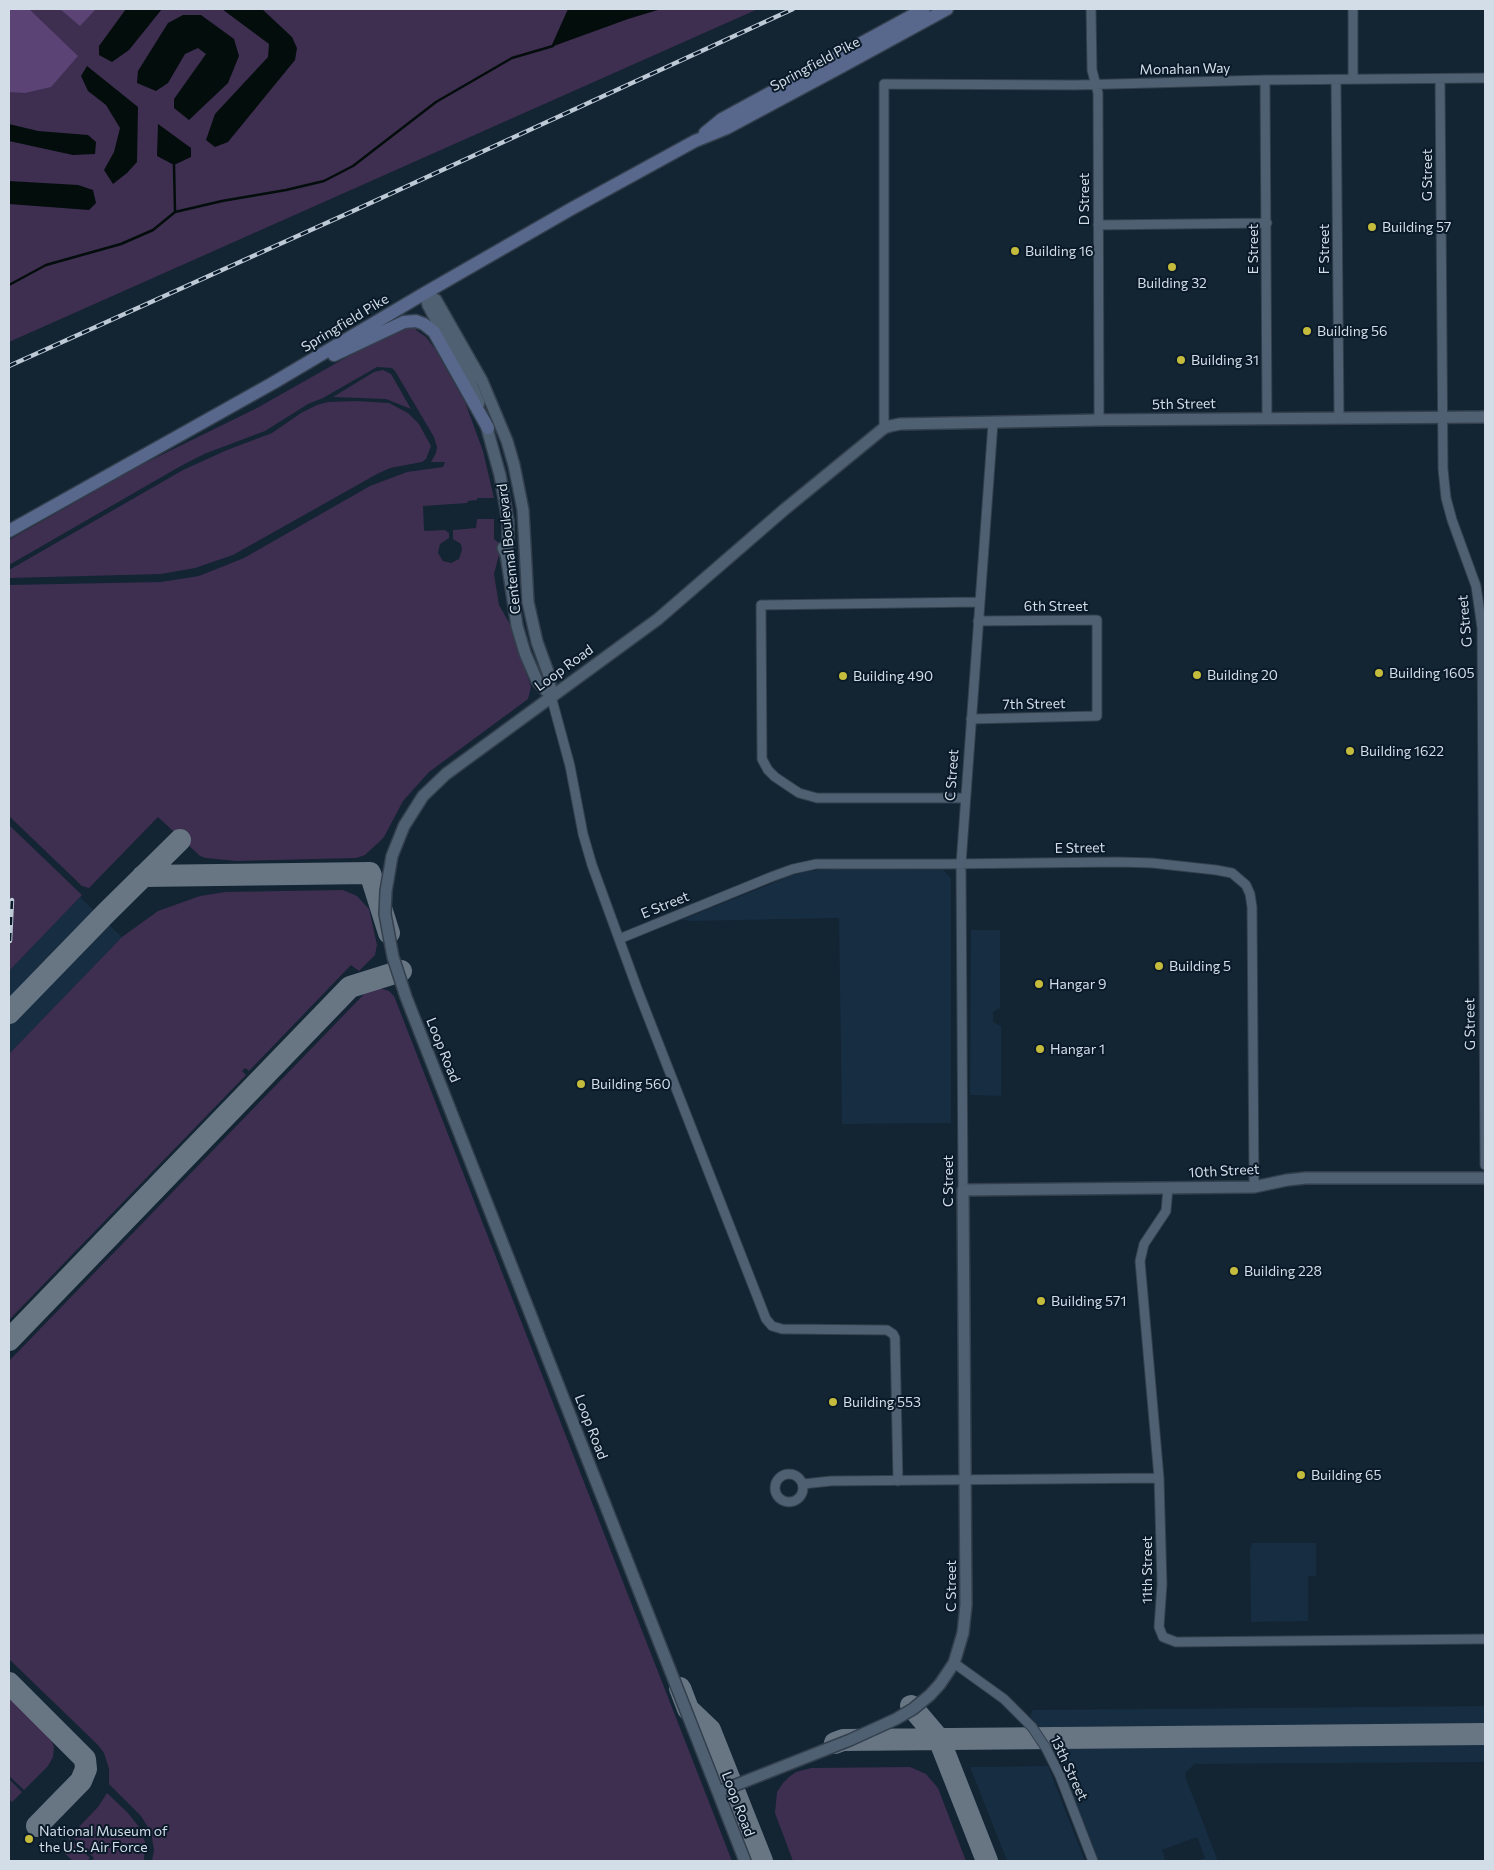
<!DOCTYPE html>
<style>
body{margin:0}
#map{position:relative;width:1494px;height:1870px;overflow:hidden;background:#132433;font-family:Commissioner,sans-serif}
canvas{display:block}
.frame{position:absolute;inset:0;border:10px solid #d2dde8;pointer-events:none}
</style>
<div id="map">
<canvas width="1494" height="1870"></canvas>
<div class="frame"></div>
</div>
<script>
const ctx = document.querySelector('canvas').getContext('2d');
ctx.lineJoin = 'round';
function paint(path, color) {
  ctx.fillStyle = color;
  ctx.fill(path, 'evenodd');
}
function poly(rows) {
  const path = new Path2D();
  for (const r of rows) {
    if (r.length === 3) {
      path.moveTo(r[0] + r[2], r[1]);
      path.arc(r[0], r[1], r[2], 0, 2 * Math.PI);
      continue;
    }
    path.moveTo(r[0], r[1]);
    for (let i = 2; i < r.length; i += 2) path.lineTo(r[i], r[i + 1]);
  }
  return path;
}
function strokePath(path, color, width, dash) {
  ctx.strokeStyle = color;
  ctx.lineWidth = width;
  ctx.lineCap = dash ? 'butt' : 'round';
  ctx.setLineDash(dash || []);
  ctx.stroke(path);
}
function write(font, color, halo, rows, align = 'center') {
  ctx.font = font + ' Commissioner,sans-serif';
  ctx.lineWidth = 4;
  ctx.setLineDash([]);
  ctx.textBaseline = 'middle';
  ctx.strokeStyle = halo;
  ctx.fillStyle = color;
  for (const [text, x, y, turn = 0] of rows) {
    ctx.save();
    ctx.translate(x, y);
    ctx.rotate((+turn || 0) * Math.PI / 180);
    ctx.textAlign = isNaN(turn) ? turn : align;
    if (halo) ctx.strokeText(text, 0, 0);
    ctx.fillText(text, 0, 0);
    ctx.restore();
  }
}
const built = poly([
 [837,869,943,870,951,878,951,1123,842,1124,839,918,692,921,681,920,793,875,807,871],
 [80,897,122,937,9,1054,9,971],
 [971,930,1000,930,1000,1008,993,1012,993,1022,1001,1026,1001,1096,970,1095],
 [1252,1543,1316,1543,1316,1576,1308,1576,1308,1621,1251,1622,1250,1550],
 [1485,1706,1485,1762,1195,1764,1186,1772,1185,1776,1218,1861,1197,1861,1205,1858,1197,1837,1162,1850,1166,1861,1099,1861,1052,1747,1030,1716,1033,1710],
 [1048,1766,1085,1861,1007,1861,970,1767]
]);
const green = poly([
 [9,9,758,9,9,342],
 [416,327,416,330,426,337,435,349,465,402,483,451,494,498,477,498,477,500,468,501,467,503,423,506,424,530,425,531,445,530,449,533,449,538,440,544,438,553,443,561,451,563,459,559,462,550,461,544,453,539,453,530,476,528,477,519,494,519,494,539,499,543,499,555,494,574,499,605,511,626,529,681,531,687,528,699,429,772,403,801,384,837,378,843,365,855,356,858,236,861,206,858,200,856,158,817,89,888,82,886,9,816,9,585,161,582,199,576,244,558,370,486,407,472,443,467,445,462,431,462,436,453,437,447,434,437,395,371,392,368,377,367,323,398,308,404,265,431,204,454,179,467,9,565,9,540,139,466,257,408,347,357,403,328],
 [383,370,391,374,411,409,386,399,333,397,374,372],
 [356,401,389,403,408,413,419,424,431,446,426,459,422,462,390,468,377,474,233,555,195,568,161,574,9,578,9,570,183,470,227,450,272,433,301,413,317,405,328,402],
 [9,825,82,895,9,971,9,942,12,942,14,898,10,898,9,921],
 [343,890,357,896,369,909,377,945,375,955,359,971,351,965,249,1071,245,1068,242,1071,246,1075,9,1320,9,1054,122,937,158,911,200,896,225,892],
 [377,987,389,991,394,996,732,1861,152,1861,154,1850,151,1832,141,1816,109,1784,109,1769,104,1753,98,1745,9,1659,9,1361,368,990],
 [9,1698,43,1731,52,1742,54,1747,53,1757,48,1766,24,1790,9,1776],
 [910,1767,926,1774,938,1788,966,1861,793,1861,775,1813,777,1792,783,1783,789,1777,796,1772,811,1768],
 [9,1779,22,1792,12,1802,9,1799],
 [107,1793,128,1813,139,1827,145,1842,144,1861,91,1861,94,1858,71,1835,98,1807],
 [69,1838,90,1858,87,1861,73,1861,63,1852,68,1847]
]);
const forest = poly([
 [9,9,29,9,78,56,51,87,25,93,9,92],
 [60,9,96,9,80,26]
]);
const water = poly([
 [126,9,162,9,129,50,112,62,99,55,99,46],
 [222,9,262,9,292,37,297,48,295,60,228,142,215,147,206,140,215,114,268,57,269,44],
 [568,9,661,9,628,19,551,47],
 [183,15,201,15,234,39,239,56,228,83,189,120,174,108,174,99,206,54,198,48,185,54,168,83,156,91,137,83,138,71,168,23],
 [87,66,138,107,137,162,127,173,113,184,104,170,114,152,120,128,106,105,88,91,81,76],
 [9,124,38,131,88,135,96,142,95,154,73,155,9,141],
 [158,124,191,148,191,157,174,165,157,156],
 [9,181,78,185,93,190,96,203,89,210,9,204]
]);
const stream = poly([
 [174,165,175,212],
 [9,285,46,265,121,244,153,230,175,212,222,201,286,190,324,181,353,166,436,102,512,58,553,46]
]);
const taxiway = poly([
 [143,876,370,873,389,933],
 [9,1013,106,913,180,840],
 [9,1340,350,987,401,971],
 [9,1683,85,1759,86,1769,81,1781,37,1826],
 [680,1688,688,1709,710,1730,762,1861],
 [911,1706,939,1739,987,1861],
 [835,1743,843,1740,1485,1734]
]);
const minor = poly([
 [1091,9,1092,70,1098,93,1099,420],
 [1353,9,1353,79],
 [1440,79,1443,469,1446,498,1452,520,1476,586,1482,628,1485,1165],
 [1265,80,1267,418],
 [1336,80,1339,418],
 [1098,225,1267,223],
 [884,428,884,84,1075,85,1265,80,1485,78],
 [551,696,570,766,583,834,592,865,638,991,766,1319,772,1326,782,1329,887,1330,893,1334,895,1338,898,1481],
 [971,719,1097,716,1097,620,978,621],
 [965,798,817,798,799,793,775,777,768,770,762,759,761,605,979,602],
 [619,939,771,877,793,869,816,864,947,864,1119,862,1152,863,1216,870,1232,873,1246,885,1250,894,1252,907,1254,1187],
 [1168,1188,1166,1211,1144,1244,1140,1261,1159,1478,1162,1584,1159,1627,1163,1637,1176,1642,1485,1639],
 [963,1190,961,864,993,423],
 [789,1488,14],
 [803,1484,831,1481,1159,1478],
 [954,1663,1004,1699,1032,1727,1046,1748,1060,1776,1093,1861]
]);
const tertiary = poly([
 [425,293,436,300,482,381,507,441,514,465,523,510,528,602,537,642,549,675,551,696],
 [425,293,428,305,471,384,479,403],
 [485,421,500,475,508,521,508,544,506,554],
 [503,548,506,554,517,626,525,653,537,681,551,696],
 [718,1792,850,1740,896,1719,913,1709,930,1695,940,1684,954,1663,963,1633,966,1605,963,1190,1254,1187,1287,1180,1306,1178,1485,1178],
 [745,1861,406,997,393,957,385,914,386,891,392,856,404,826,423,796,446,774,658,619,785,509,884,428,890,426,900,424,1099,420,1485,417]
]);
const secondary = poly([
 [705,133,722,119,924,9],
 [334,355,404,322,416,321,424,324,434,332,488,428],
 [9,531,273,383,425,293,571,209,695,141,727,128,839,68,947,9]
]);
const rail = poly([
 [9,366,353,211,793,9],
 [10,941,12,900]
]);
const markers = [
 [1372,227,5,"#c5bc3d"],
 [1015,251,5,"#c5bc3d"],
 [1172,267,5,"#c5bc3d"],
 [1307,331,5,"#c5bc3d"],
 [1181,360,5,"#c5bc3d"],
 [1379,673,5,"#c5bc3d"],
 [1197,675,5,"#c5bc3d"],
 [843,676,5,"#c5bc3d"],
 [1350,751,5,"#c5bc3d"],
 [1159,966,5,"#c5bc3d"],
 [1039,984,5,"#c5bc3d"],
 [1040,1049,5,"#c5bc3d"],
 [581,1084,5,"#c5bc3d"],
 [1234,1271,5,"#c5bc3d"],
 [1041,1301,5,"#c5bc3d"],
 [833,1402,5,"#c5bc3d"],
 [1301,1475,5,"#c5bc3d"],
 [29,1839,5,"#c5bc3d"]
];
const streetNames = [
 ["Springfield Pike",815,64,-28],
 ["Monahan Way",1185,69,-1],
 ["G Street",1427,175,-90],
 ["D Street",1084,199,-90],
 ["E Street",1253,249,-90],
 ["F Street",1324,249,-90],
 ["Springfield Pike",345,323,-31],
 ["5th Street",1184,404,-1],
 ["Centennal Boulevard",509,549,-96],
 ["6th Street",1056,606],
 ["G Street",1465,621,-95],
 ["Loop Road",564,668,-36],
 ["7th Street",1034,704,-1],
 ["C Street",952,775,-86],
 ["E Street",1080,848,-1],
 ["E Street",665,905,-22],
 ["G Street",1470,1024,-91],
 ["Loop Road",443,1050,68],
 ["10th Street",1224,1171,-3],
 ["C Street",948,1181,-90],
 ["Loop Road",591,1427,69],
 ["11th Street",1147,1570,-90],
 ["C Street",951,1586,-90],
 ["13th Street",1069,1768,65],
 ["Loop Road",738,1804,69]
];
const poiNames = [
 ["Building 57",1382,227],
 ["Building 16",1025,251],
 ["Building 32",1172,283,"center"],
 ["Building 56",1317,331],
 ["Building 31",1191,360],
 ["Building 1605",1389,673],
 ["Building 20",1207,675],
 ["Building 490",853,676],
 ["Building 1622",1360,751],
 ["Building 5",1169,966],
 ["Hangar 9",1049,984],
 ["Hangar 1",1050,1049],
 ["Building 560",591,1084],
 ["Building 228",1244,1271],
 ["Building 571",1051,1301],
 ["Building 553",843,1402],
 ["Building 65",1311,1475],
 ["National Museum of",39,1831],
 ["the U.S. Air Force",39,1847]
];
paint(built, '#172d41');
paint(green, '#3e2e50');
paint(forest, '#5b4376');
paint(water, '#030d0c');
strokePath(stream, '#030d0c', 2.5);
strokePath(taxiway, '#687684', 22);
strokePath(minor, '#333f4c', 11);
strokePath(tertiary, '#333f4c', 14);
strokePath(secondary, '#333f4c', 15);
strokePath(minor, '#4e6072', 9);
strokePath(tertiary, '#4e6072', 11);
strokePath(secondary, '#58688d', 12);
strokePath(rail, '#bdc9d5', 4.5);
strokePath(rail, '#0a1a29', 2.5, [8]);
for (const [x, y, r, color] of markers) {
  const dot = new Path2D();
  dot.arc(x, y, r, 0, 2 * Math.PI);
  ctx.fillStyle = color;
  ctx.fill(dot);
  strokePath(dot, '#0a1a29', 2);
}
write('14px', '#d2dde8', '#0a1a29', streetNames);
write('14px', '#d2dde8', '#0a1a29', poiNames, 'left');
</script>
